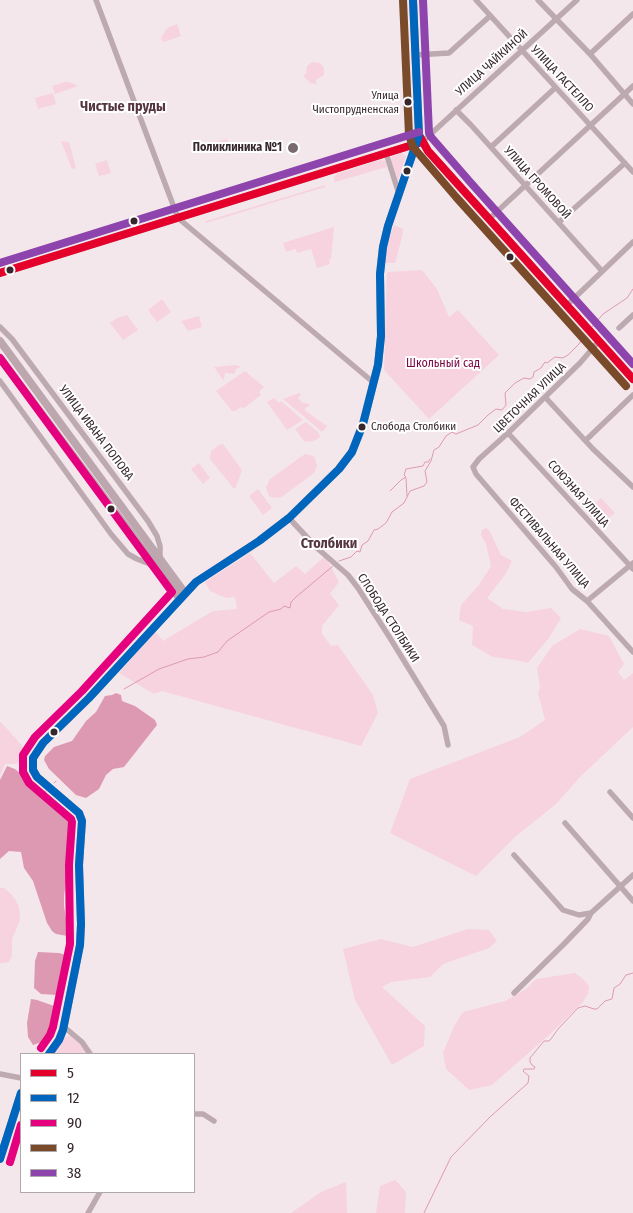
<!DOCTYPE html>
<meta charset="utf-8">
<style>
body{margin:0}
#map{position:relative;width:633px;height:1213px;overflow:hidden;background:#f4e7eb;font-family:"Fira Sans Condensed",sans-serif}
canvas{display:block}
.legend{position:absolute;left:20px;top:1053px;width:175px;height:140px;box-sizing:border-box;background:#fff;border:1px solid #afa9ab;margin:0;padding:6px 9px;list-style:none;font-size:15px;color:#36272c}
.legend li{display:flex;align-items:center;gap:10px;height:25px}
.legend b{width:25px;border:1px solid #afa9ab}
</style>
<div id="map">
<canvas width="633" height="1213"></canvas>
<ul class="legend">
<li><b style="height:6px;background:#e4002b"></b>5</li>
<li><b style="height:6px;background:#0065bd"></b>12</li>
<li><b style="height:6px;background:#e5007d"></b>90</li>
<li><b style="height:6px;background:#7a4b2a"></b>9</li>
<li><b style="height:6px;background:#8e44ad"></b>38</li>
</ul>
</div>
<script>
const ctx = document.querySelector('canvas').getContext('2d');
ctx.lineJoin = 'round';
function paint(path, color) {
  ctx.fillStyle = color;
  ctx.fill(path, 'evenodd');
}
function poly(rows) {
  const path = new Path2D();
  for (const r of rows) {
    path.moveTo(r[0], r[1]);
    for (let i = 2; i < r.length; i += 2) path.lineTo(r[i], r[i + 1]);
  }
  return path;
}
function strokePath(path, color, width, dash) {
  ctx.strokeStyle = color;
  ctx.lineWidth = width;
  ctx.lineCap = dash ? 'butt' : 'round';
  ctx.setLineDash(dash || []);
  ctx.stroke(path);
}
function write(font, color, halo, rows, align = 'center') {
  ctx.font = font + ' "Fira Sans Condensed",sans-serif';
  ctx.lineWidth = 4;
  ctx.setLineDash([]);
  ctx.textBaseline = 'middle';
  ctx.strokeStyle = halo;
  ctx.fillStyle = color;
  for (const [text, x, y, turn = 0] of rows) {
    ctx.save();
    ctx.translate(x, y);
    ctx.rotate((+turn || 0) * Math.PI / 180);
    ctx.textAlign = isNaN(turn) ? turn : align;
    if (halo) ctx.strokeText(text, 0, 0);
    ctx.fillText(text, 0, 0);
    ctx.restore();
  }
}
const green = poly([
 [177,24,181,36,163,42,161,38,167,28],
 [312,62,320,63,324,68,324,75,316,80,317,84,310,83,303,75,306,74,307,66],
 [65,82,69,82,78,86,55,94,52,86],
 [53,93,56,104,38,109,35,98],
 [227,139,230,148,218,151,206,145],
 [61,141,69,142,76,168,72,169],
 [402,153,406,156,398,181,391,159,392,156],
 [107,160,111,173,99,176,95,164],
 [380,160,385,161,387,167,335,182,334,177,336,174],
 [325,185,325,187,206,223,206,221],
 [394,225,403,229,403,233,395,263,386,263,384,261,389,239],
 [334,227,331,259,329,260,330,264,317,268,311,249,297,253,296,249,286,252,283,243],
 [422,270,437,289,449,317,458,310,499,355,429,419,384,370,387,272],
 [162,299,171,312,157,322,148,310],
 [127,315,138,330,123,340,110,323,117,318],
 [199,316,202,327,188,331,181,321],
 [236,365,241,367,236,369,234,374,225,373,224,381,214,367],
 [245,371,264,387,259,392,261,395,244,408,241,407,235,411,232,411,216,391],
 [299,393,301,394,298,399,303,403,310,404,304,410,327,426,322,432,283,399],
 [274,398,279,403,281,401,303,420,287,430,267,402],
 [306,422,319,433,320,437,314,441,305,442,295,429],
 [223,444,242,470,236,487,234,489,210,459,211,451,219,445],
 [305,454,313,456,315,458,317,466,314,473,283,496,278,498,270,497,268,494,266,487,270,479],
 [199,463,210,478,203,484,191,469],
 [258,489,272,508,263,515,249,496],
 [601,498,615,513,599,526,586,512],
 [486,528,489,530,501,555,512,561,505,575,487,598,503,609,526,612,551,608,561,618,549,638,528,663,515,660,493,657,472,645,473,626,459,620,461,605,479,585,491,566,486,544,481,535,482,530],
 [250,553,274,583,296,566,305,574,325,556,339,582,330,594,339,605,322,626,322,634,331,646,338,645,373,695,378,713,361,746,162,691,154,694,119,673,155,631,163,641,213,611,237,609,235,597,226,598,210,591,205,582],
 [580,629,609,636,624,664,618,672,624,680,633,673,633,727,580,777,556,804,515,837,476,876,390,833,410,779,520,737,545,720,538,693,540,687,537,668,552,646],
 [0,721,25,749,17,764,5,764,0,776],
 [0,888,4,888,11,894,16,901,19,907,20,920,12,939,12,956,9,962,4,963,0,963],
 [468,929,489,930,497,941,489,948,443,964,430,977,391,982,382,987,425,1026,424,1046,392,1065,355,1000,343,949,381,939,413,947],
 [575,973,583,979,589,986,588,994,582,1003,549,1035,492,1085,469,1090,446,1069,443,1053,454,1026,463,1012,505,1001,526,989,536,979],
 [71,1034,87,1044,95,1054,54,1054,63,1039],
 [395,1180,406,1192,405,1213,376,1213,380,1186],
 [346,1182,347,1213,291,1213,321,1192]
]);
const water = poly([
 [116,693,121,695,122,701,135,706,155,720,157,725,124,767,113,769,106,775,99,789,86,798,76,795,49,769,44,760,45,756,54,747,72,741,86,721,96,712,105,696,112,695],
 [7,766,15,769,75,818,64,896,64,906,68,931,67,936,56,934,52,931,47,923,33,881,24,868,21,852,9,851,0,859,0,780],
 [38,952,59,953,70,956,61,990,57,995,41,994,34,988,35,961],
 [31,999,37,1000,57,1007,53,1016,51,1032,45,1041,33,1045,28,1037,27,1023]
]);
const stream = poly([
 [592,327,603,314,627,298,633,289],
 [406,478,407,496],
 [390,491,401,480,406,477,404,475,406,469,423,466,425,462,428,462,430,459],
 [339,561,351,557,357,551,360,552,362,545,368,541,374,530,378,529,386,523,392,512,404,503,410,491,424,486,427,482,425,471,431,461,434,450,439,447,446,436,452,432,456,434,478,425,488,415,496,409,502,410,506,405,505,393,515,383,524,378,530,379,533,377,534,372,541,368,545,362,547,363,555,357,563,358,568,355,579,344,584,336],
 [124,689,159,669,188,659,204,657,218,652,227,641,269,612,281,609,284,606,290,608,291,602,296,597,333,566],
 [54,783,56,781],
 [44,793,46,791],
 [424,1213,451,1157,491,1116,528,1083,529,1076,523,1071,524,1069,534,1069,535,1067,532,1065,530,1062,530,1058,539,1047,544,1041,549,1041,551,1039,558,1029,578,1008,585,1006,594,1009,597,1009,605,1001,612,999,614,988,620,984,626,975,633,973]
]);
const street = poly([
 [96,0,178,218,374,383],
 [476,0,633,172],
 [538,0,590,54,633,104],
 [590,54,633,14],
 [415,55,449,53,490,16],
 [456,110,471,125,602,271],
 [422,142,577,0],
 [491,147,555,88],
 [386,153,399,194],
 [489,219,633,86],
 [559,222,625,163],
 [566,306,633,242],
 [0,327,12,339,148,521,157,536,160,546,160,559],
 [619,328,633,315],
 [599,341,580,363,508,433,479,459,473,467,476,474,556,567,572,589,587,601,633,652],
 [0,381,111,534,128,554,137,559,155,566],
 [545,397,593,449,633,487],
 [508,433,633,569],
 [586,440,633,395],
 [289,518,317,548,348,575,358,588,390,638,444,726,448,745],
 [587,601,633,563],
 [610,792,633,818],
 [565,823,633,901],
 [514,855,563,910,579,915,591,913],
 [514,993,564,944,588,919,591,913,633,875],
 [63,1026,82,1042,90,1054],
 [0,1074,21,1078],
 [194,1114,203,1114,214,1121],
 [88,1213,100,1192]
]);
const secondary = poly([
 [421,139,428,151,463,190,633,379],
 [0,273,422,142],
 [0,341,185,593],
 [0,358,180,599],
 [49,1054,59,1040,63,1030,80,945,81,924,79,865,82,821,79,813,37,777,33,770,33,758,43,743,89,698,196,582,259,541,289,518,339,469,352,452,363,424,378,365,381,336,380,274,383,247,388,226,419,135,413,0],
 [0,1159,21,1093]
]);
const bus1 = poly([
 [419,135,428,151,633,379],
 [0,273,422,142]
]);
const bus2 = poly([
 [49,1054,59,1040,63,1030,80,945,81,924,79,865,82,821,79,813,37,777,33,770,33,758,43,743,89,698,196,582,259,541,289,518,339,469,352,452,363,424,378,365,381,336,380,274,383,247,388,226,419,135,413,0],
 [0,1159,21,1093]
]);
const bus3 = poly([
 [0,358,172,592,82,691,35,737,23,755,23,772,29,783,71,819,72,822,69,865,70,944,53,1027,50,1035,41,1048],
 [10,1162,21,1125]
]);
const bus4 = poly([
 [403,0,409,135,413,147,456,197,626,386]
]);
const bus5 = poly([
 [423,0,429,133,431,137,471,183,633,364],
 [0,263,419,132]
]);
const markers = [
 [408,102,4.5,"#36272c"],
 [293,148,6,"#786a6f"],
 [407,171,4.5,"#36272c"],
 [134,221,4.5,"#36272c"],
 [510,257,4.5,"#36272c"],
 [10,270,4.5,"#36272c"],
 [362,427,4.5,"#36272c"],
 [111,509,4.5,"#36272c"],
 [54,732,4.5,"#36272c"]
];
const busNames = [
 ["Улица",399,96],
 ["Чистопрудненская",399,110],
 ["Слобода Столбики",371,427,"left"]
];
const streetNames = [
 ["УЛИЦА ЧАЙКИНОЙ",492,63,-42],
 ["УЛИЦА ГАСТЕЛЛО",562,79,47],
 ["УЛИЦА ГРОМОВОЙ",537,183,48],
 ["ЦВЕТОЧНАЯ УЛИЦА",530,398,-44],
 ["УЛИЦА ИВАНА ПОПОВА",96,433,53],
 ["СОЮЗНАЯ УЛИЦА",578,494,48],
 ["ФЕСТИВАЛЬНАЯ УЛИЦА",549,543,49],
 ["СЛОБОДА СТОЛБИКИ",388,618,57]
];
const poiNames = [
 ["Поликлиника №1",282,148]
];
const parkNames = [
 ["Школьный сад",443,364]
];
const neighbourhoodNames = [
 ["Чистые пруды",123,107],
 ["Столбики",329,544]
];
paint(green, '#f6d3de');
paint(water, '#de99b2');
strokePath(stream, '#de99b2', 1);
strokePath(street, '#bdaab0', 5.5);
strokePath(secondary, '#bda7af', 8);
strokePath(bus1, '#e4002b', 8);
strokePath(bus2, '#0065bd', 8);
strokePath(bus3, '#e5007d', 8);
strokePath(bus4, '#7a4b2a', 8);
strokePath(bus5, '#8e44ad', 8);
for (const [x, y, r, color] of markers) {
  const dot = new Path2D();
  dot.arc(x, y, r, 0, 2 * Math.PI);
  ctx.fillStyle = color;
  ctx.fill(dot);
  strokePath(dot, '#fff', 2);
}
write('11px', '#36272c', '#fff', busNames, 'right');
write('12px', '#36272c', '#fff', streetNames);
write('bold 12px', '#36272c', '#fff', poiNames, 'right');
write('12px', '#7a0743', '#fff', parkNames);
write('bold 14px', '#553540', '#fff', neighbourhoodNames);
</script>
